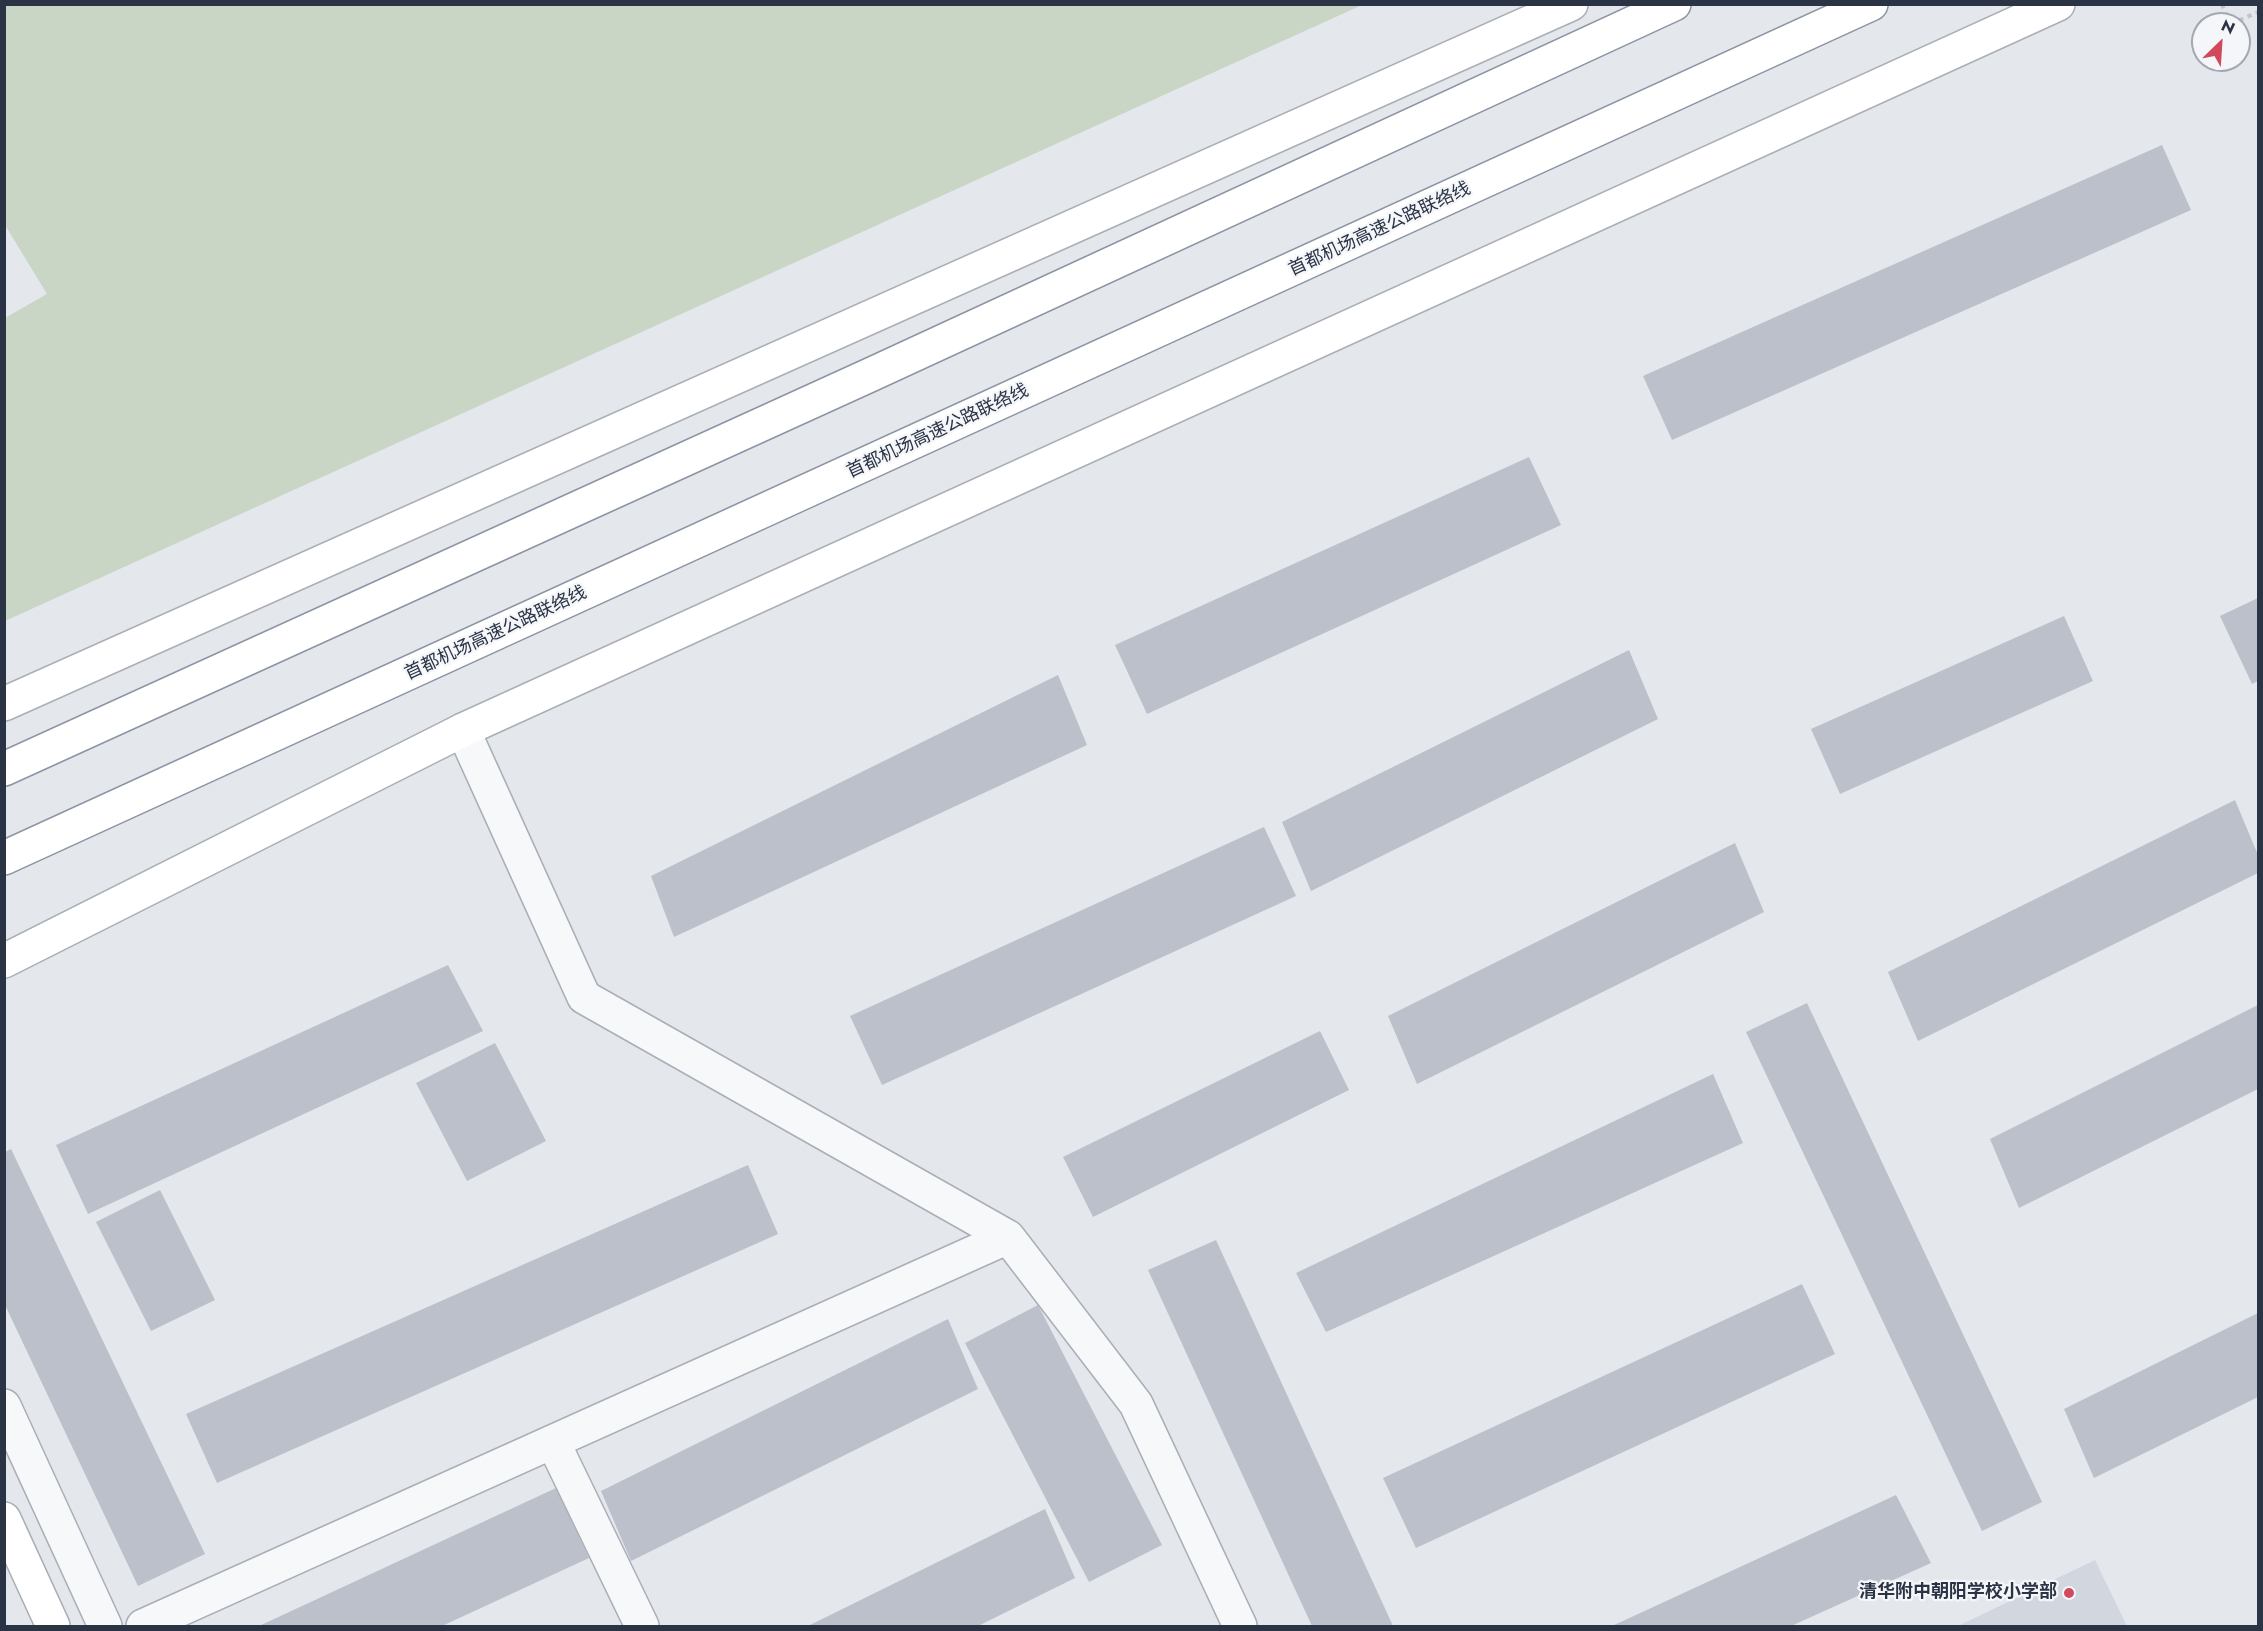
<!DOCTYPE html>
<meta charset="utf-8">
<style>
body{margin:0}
#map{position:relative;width:2263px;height:1631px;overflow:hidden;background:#e4e7ec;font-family:Jost,sans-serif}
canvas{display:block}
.frame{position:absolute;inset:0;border:6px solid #2b3445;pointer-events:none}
.north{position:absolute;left:2191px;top:12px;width:60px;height:60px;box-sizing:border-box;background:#f4f6f9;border:2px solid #a4a8b1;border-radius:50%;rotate:25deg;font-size:16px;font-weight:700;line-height:24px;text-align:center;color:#2b3445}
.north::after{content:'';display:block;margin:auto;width:21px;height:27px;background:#d1495b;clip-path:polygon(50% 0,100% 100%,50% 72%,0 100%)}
</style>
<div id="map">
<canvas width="2263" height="1631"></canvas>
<div class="frame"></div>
<div class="north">N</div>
</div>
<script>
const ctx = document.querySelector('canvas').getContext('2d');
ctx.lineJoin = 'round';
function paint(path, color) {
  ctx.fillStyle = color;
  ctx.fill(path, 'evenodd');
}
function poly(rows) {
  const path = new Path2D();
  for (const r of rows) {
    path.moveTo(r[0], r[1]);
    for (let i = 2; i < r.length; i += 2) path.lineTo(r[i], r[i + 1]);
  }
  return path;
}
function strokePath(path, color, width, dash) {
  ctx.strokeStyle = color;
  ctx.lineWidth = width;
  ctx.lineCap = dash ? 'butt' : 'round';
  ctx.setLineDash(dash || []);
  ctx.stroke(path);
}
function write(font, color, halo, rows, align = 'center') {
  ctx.font = font + ' Jost,"Noto Sans SC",sans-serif';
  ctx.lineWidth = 4.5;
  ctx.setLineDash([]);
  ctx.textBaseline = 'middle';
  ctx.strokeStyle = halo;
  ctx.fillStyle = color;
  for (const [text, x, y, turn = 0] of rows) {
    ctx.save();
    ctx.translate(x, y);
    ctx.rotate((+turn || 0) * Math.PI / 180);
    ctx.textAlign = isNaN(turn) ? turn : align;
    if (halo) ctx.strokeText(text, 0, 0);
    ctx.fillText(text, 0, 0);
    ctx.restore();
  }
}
const built = poly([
 [2095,1560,2127,1626,1958,1626]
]);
const green = poly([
 [5,4,1362,4,1362,5,5,621,5,318,47,294,5,225]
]);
const building = poly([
 [2162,145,2191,210,1672,440,1643,376],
 [1529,457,1561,525,1147,714,1115,645],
 [2258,598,2258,681,2252,684,2220,616],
 [2064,616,2093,681,1840,794,1811,729],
 [1629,650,1658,719,1311,891,1282,822],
 [1058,675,1087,745,674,937,651,876],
 [2235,800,2258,855,2258,873,1918,1041,1888,972],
 [1264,827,1296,896,882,1085,850,1016],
 [1735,843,1764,912,1417,1084,1388,1016],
 [448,965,483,1031,88,1214,56,1145],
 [1807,1003,2042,1502,1982,1531,1746,1032],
 [2258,1005,2258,1089,2019,1208,1990,1139],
 [1320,1031,1349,1090,1093,1217,1063,1157],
 [495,1043,546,1141,467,1181,416,1083],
 [1713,1074,1743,1143,1326,1332,1296,1273],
 [11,1149,205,1554,138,1586,5,1305,5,1152],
 [748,1165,778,1234,217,1483,186,1414],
 [160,1190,215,1300,151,1331,96,1222],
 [1216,1240,1393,1626,1312,1626,1148,1270],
 [1802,1284,1835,1354,1416,1548,1383,1478],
 [1038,1305,1162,1545,1089,1582,965,1343],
 [2258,1313,2258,1397,2094,1478,2064,1409],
 [948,1319,978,1389,631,1561,601,1491],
 [556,1488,589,1558,442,1626,259,1626],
 [1896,1495,1931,1563,1791,1626,1612,1626],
 [1045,1509,1075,1578,978,1626,808,1626]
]);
const path = poly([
 [2222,4,2229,24],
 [2231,24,2258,12]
]);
const minor = poly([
 [463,730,584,997,1008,1237,1136,1404,1240,1626],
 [553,1442,642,1626],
 [143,1626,1008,1237]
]);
const tertiary = poly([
 [4,1406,105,1626]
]);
const secondary = poly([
 [4,704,1571,4],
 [4,961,463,730,2058,4],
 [4,1519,53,1626]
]);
const trunk = poly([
 [4,769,870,375,1674,4],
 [4,858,1871,4]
]);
const markers = [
 [2069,1593,6,"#d1495b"]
];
const streetNames = [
 ["首都机场高速公路联络线",1380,230,-25],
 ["首都机场高速公路联络线",938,432,-25],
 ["首都机场高速公路联络线",496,634,-25]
];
const poiNames = [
 ["清华附中朝阳学校小学部",2057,1593]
];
paint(built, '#d2d6de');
paint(green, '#c9d6c5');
paint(building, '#bbc0ca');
strokePath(minor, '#a9aeb7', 36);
strokePath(tertiary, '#a9aeb7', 36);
strokePath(secondary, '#a9aeb7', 36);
strokePath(trunk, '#8b94a3', 36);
strokePath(path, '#c2c5cb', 4, [4.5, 4.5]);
strokePath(minor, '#f7f8fa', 33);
strokePath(tertiary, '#f7f8fa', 33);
strokePath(secondary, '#fff', 33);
strokePath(trunk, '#fff', 33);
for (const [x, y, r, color] of markers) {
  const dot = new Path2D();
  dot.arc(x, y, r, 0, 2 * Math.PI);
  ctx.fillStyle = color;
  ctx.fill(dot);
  strokePath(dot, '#f4f6f9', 2);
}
write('18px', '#2b3445', '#f4f6f9', streetNames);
write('bold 18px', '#2b3445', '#f4f6f9', poiNames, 'right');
</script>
